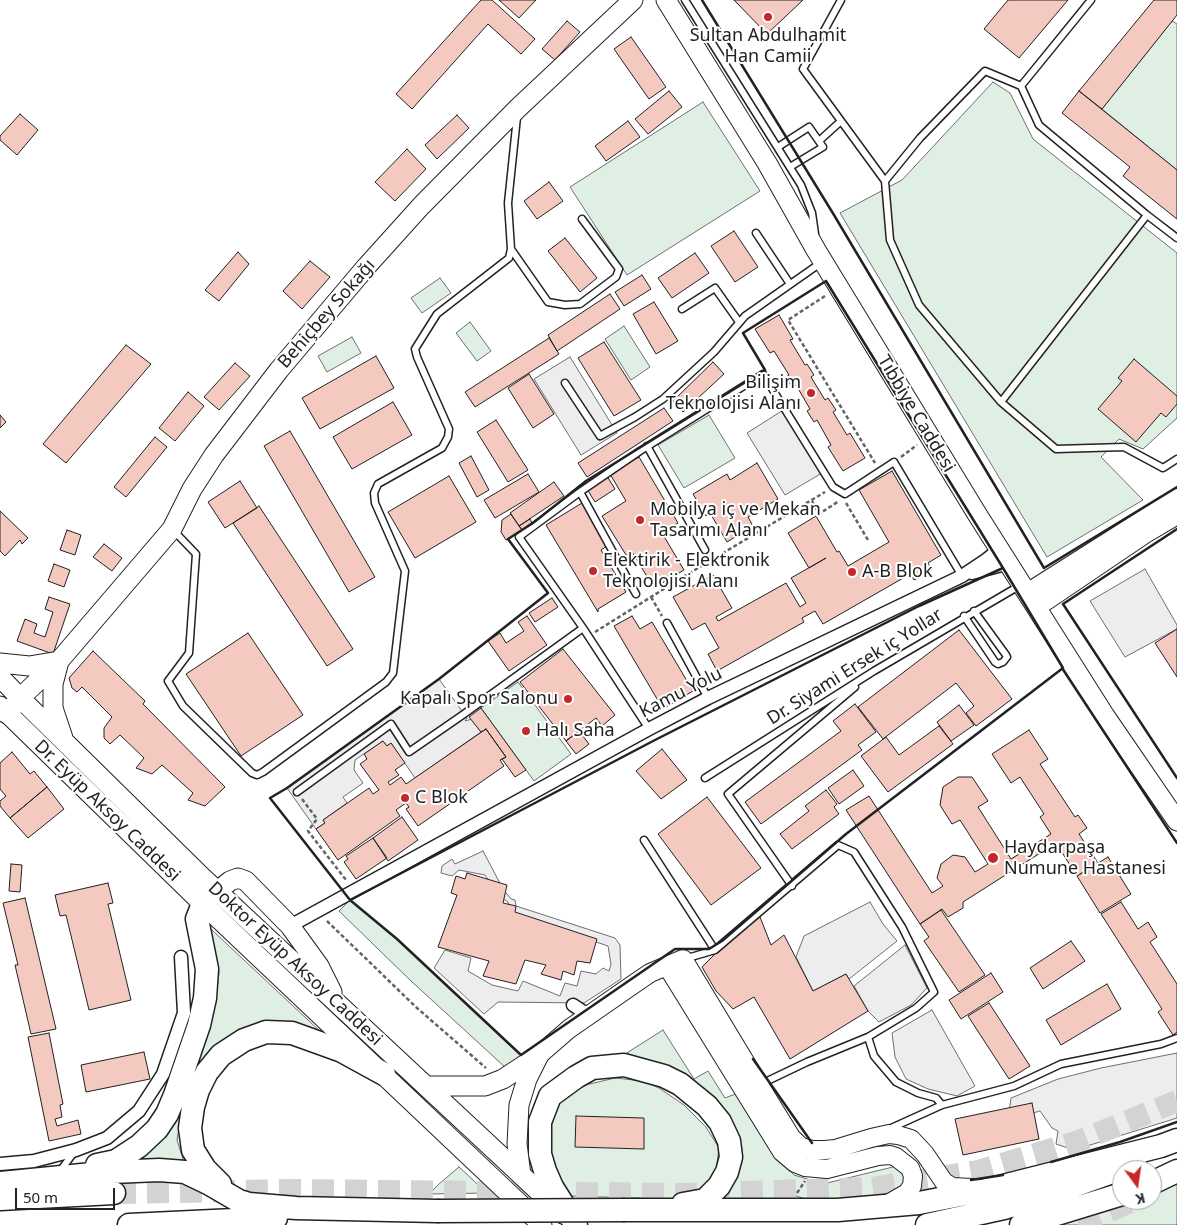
<!DOCTYPE html>
<meta charset="utf-8">
<style>
body{margin:0}
#map{position:relative;width:1177px;height:1225px;overflow:hidden;background:#fff;font-family:"Noto Sans",sans-serif}
canvas{display:block}
.north{position:absolute;left:1112px;top:1160px;width:50px;height:50px;box-sizing:border-box;background:#fff;border:1px solid #a7a7a7;border-radius:50%;rotate:166deg;font-size:14px;font-weight:700;line-height:20px;text-align:center;color:#222}
.north::after{content:'';display:block;margin:auto;width:18px;height:22px;background:#c62828;clip-path:polygon(50% 0,100% 100%,50% 72%,0 100%)}
.scale{position:absolute;left:15px;top:1188px;width:100px;height:22px;box-sizing:border-box;border:2px solid #222;border-top:0;padding-left:6px;font-size:15px;line-height:18px;white-space:nowrap;color:#222;-webkit-text-stroke:4px #fff;paint-order:stroke}
</style>
<div id="map">
<canvas width="1177" height="1225"></canvas>
<div class="north">K</div>
<div class="scale">50 m</div>
</div>
<script>
const ctx = document.querySelector('canvas').getContext('2d');
ctx.lineJoin = 'round';
function paint(path, color) {
  ctx.fillStyle = color;
  ctx.fill(path, 'evenodd');
}
function poly(rows) {
  const path = new Path2D();
  for (const r of rows) {
    path.moveTo(r[0], r[1]);
    for (let i = 2; i < r.length; i += 2) path.lineTo(r[i], r[i + 1]);
  }
  return path;
}
function strokePath(path, color, width, dash) {
  ctx.strokeStyle = color;
  ctx.lineWidth = width;
  ctx.lineCap = dash ? 'butt' : 'round';
  ctx.setLineDash(dash || []);
  ctx.stroke(path);
}
function write(font, color, halo, rows, align = 'center') {
  ctx.font = font + ' "Noto Sans",sans-serif';
  ctx.lineWidth = 4;
  ctx.setLineDash([]);
  ctx.textBaseline = 'middle';
  ctx.strokeStyle = halo;
  ctx.fillStyle = color;
  for (const [text, x, y, turn = 0] of rows) {
    ctx.save();
    ctx.translate(x, y);
    ctx.rotate((+turn || 0) * Math.PI / 180);
    ctx.textAlign = isNaN(turn) ? turn : align;
    if (halo) ctx.strokeText(text, 0, 0);
    ctx.fillText(text, 0, 0);
    ctx.restore();
  }
}
const green = poly([
 [1172,21,1177,24,1177,170,1102,109,1172,21],
 [993,82,1010,93,1033,139,1177,253,1177,418,1143,449,1119,439,1101,457,1143,500,1047,557,840,213,902,180,993,82],
 [703,102,760,191,627,275,570,187,703,102],
 [440,278,451,293,422,313,411,298,440,278],
 [470,322,491,351,477,361,456,333,470,322],
 [624,326,650,367,631,380,605,339,624,326],
 [352,337,361,353,327,372,318,356,352,337],
 [709,415,735,458,684,488,658,445,709,415],
 [518,682,571,754,534,781,481,708,518,682],
 [350,900,397,939,521,1055,506,1068,411,981,339,911,350,900],
 [212,930,324,1035,272,1028,184,1097,177,1140,184,1162,132,1162,209,1026,216,999,219,972,214,949,210,935,212,930],
 [663,1030,694,1079,708,1071,725,1098,738,1093,784,1165,794,1175,817,1182,827,1183,897,1166,907,1173,903,1194,815,1202,790,1194,747,1206,711,1209,735,1137,622,1056,663,1030],
 [615,1078,643,1081,659,1088,684,1105,706,1127,719,1148,716,1171,706,1188,683,1198,669,1199,570,1196,554,1176,548,1136,557,1105,569,1094,581,1086,615,1078],
 [459,1167,487,1193,429,1194,439,1184,459,1167],
 [1177,1179,1177,1225,1057,1225,1130,1200,1152,1200,1152,1191,1177,1179]
]);
const parking = poly([
 [570,357,617,433,581,455,534,379,570,357],
 [788,407,827,470,785,495,747,433,788,407],
 [1145,569,1177,625,1177,629,1125,657,1090,601,1145,569],
 [439,679,467,718,465,721,472,719,481,732,415,778,391,743,387,746,383,741,355,760,354,770,363,783,343,797,347,803,323,820,325,823,316,829,287,788,439,679],
 [483,851,503,889,511,899,515,900,516,906,615,938,620,945,621,979,584,1003,498,1002,484,1014,434,968,445,950,471,958,468,971,492,985,518,991,523,981,560,996,565,983,577,986,581,971,596,974,603,968,609,971,611,964,608,946,510,913,508,902,498,895,485,875,459,870,452,876,441,873,442,866,452,859,455,864,483,851],
 [870,902,883,924,897,941,849,979,846,974,813,991,796,957,804,936,870,902],
 [905,945,927,988,911,1005,879,1022,868,1011,854,986,905,945],
 [932,1010,975,1086,957,1096,928,1089,906,1079,895,1057,892,1033,932,1010],
 [1177,1053,1177,1118,1074,1150,1056,1144,1058,1131,1052,1128,1040,1111,1008,1120,1011,1098,1058,1079,1101,1068,1177,1053]
]);
const building = poly([
 [481,0,492,0,535,39,521,54,488,24,412,109,396,94,481,0],
 [499,0,536,0,519,18,499,0],
 [734,0,803,0,767,34,734,0],
 [1008,0,1068,0,1019,58,984,29,1008,0],
 [1154,0,1177,0,1177,15,1102,109,1079,91,1154,0],
 [567,21,580,32,555,60,542,49,567,21],
 [631,37,666,87,649,99,614,49,631,37],
 [669,91,682,107,648,134,635,119,669,91],
 [1079,91,1177,170,1177,219,1123,176,1130,167,1062,113,1079,91],
 [20,114,38,130,17,155,0,140,0,136,20,114],
 [457,115,469,128,437,159,425,145,457,115],
 [628,121,640,137,606,161,595,146,628,121],
 [407,149,426,169,395,201,375,182,407,149],
 [549,182,563,201,537,219,524,201,549,182],
 [734,231,758,267,735,282,711,246,734,231],
 [565,238,597,278,580,292,548,251,565,238],
 [238,252,249,264,219,301,205,290,238,252],
 [695,253,709,273,672,298,658,278,695,253],
 [310,261,330,277,302,309,283,291,310,261],
 [642,275,651,289,624,306,615,292,642,275],
 [610,294,620,309,557,351,548,335,610,294],
 [654,302,678,341,656,354,633,314,654,302],
 [779,315,793,339,790,340,805,365,807,364,814,375,811,377,825,400,828,398,836,410,833,412,847,435,850,433,865,458,843,471,828,447,831,445,817,420,814,422,807,411,810,409,796,385,792,388,786,377,789,375,774,351,770,353,755,329,779,315],
 [549,338,559,354,475,407,465,392,549,338],
 [604,342,641,400,614,416,578,358,604,342],
 [126,345,151,364,66,463,43,444,126,345],
 [376,356,394,388,320,429,302,398,376,356],
 [1134,359,1177,396,1177,404,1166,417,1161,413,1136,442,1098,409,1122,381,1118,378,1134,359],
 [713,362,724,374,683,412,673,401,713,362],
 [235,363,250,376,219,410,204,397,235,363],
 [529,374,554,414,533,428,508,388,529,374],
 [188,392,204,406,175,441,159,428,188,392],
 [393,402,412,435,352,469,333,437,393,402],
 [664,408,673,421,587,477,578,463,664,408],
 [0,415,6,422,0,428,0,415],
 [496,420,528,470,508,482,477,432,496,420],
 [290,431,375,577,349,592,264,446,290,431],
 [155,437,167,447,126,497,114,487,155,437],
 [471,456,489,490,477,497,459,463,471,456],
 [639,457,678,523,662,533,684,570,654,588,632,552,626,555,602,516,626,501,610,474,639,457],
 [757,463,778,499,748,517,753,526,727,542,710,513,706,516,693,494,727,474,730,480,757,463],
 [892,471,941,555,928,563,932,570,914,580,907,567,901,570,905,577,823,624,815,611,802,618,804,622,717,671,708,654,719,648,705,623,692,630,673,597,713,575,732,608,716,617,718,621,786,583,800,607,806,603,791,578,826,558,809,568,788,533,816,516,837,552,839,551,848,566,889,542,859,490,892,471],
 [528,474,539,492,495,518,484,500,528,474],
 [449,476,476,522,415,558,388,512,449,476],
 [607,476,615,489,595,502,587,489,607,476],
 [240,481,257,508,225,528,208,502,240,481],
 [554,482,564,496,519,526,510,513,554,482],
 [582,503,607,546,601,550,626,592,598,609,598,612,546,525,582,503],
 [259,506,353,649,327,666,233,523,259,506],
 [0,511,28,538,22,544,20,540,5,556,0,551,0,511],
 [511,514,522,530,506,540,501,532,502,520,511,514],
 [530,519,532,523,522,530,519,526,530,519],
 [67,530,81,535,75,555,60,550,67,530],
 [104,544,122,558,112,571,93,557,104,544],
 [54,564,70,570,64,587,48,581,54,564],
 [49,597,70,604,53,654,17,641,25,619,37,624,34,633,45,637,53,612,45,609,49,597],
 [552,598,558,607,535,622,529,613,552,598],
 [527,616,547,645,509,671,488,641,500,633,506,643,524,631,518,622,527,616],
 [632,616,640,629,652,622,693,691,663,709,614,626,632,616],
 [1177,629,1177,677,1155,643,1177,629],
 [959,630,1012,699,976,726,966,713,974,706,956,683,883,739,858,707,959,630],
 [248,633,303,715,241,756,186,674,248,633],
 [563,649,615,715,602,726,596,718,566,741,520,682,563,649],
 [93,651,145,701,143,704,225,787,205,806,188,800,193,793,162,765,152,774,136,768,144,758,120,735,110,744,104,738,104,728,112,717,82,687,77,692,72,688,69,678,93,651],
 [855,704,876,732,858,745,862,750,761,824,745,802,841,731,833,721,855,704],
 [959,705,974,725,951,741,937,722,959,705],
 [481,708,526,770,515,777,502,759,506,757,486,729,481,732,469,717,481,708],
 [939,726,953,744,888,792,861,756,886,737,899,755,939,726],
 [486,729,506,757,500,760,504,766,418,826,406,809,409,807,406,803,396,810,400,816,338,860,316,829,325,823,323,820,369,788,373,794,379,790,360,764,367,759,364,754,383,741,387,746,391,743,405,763,395,770,399,775,388,782,390,785,401,777,406,784,486,729],
 [1029,730,1048,759,1040,764,1075,817,1078,815,1087,828,1079,834,1098,863,1077,876,1056,843,963,902,963,908,948,917,942,909,920,924,846,810,869,796,932,893,943,886,937,878,941,864,953,855,965,857,975,872,988,864,960,820,952,824,940,805,943,787,958,777,972,777,988,801,978,807,1011,859,1051,834,1040,817,1044,814,1020,777,1011,783,992,754,1029,730],
 [579,731,589,744,576,754,566,741,579,731],
 [662,749,687,780,661,799,636,771,662,749],
 [12,752,30,774,34,771,47,787,10,818,0,806,0,801,6,796,0,789,0,763,12,752],
 [853,770,864,786,839,804,828,788,853,770],
 [47,787,64,809,28,838,10,818,47,787],
 [826,790,837,804,834,807,839,814,792,849,780,834,809,811,805,806,826,790],
 [707,797,761,868,711,905,658,834,707,797],
 [402,817,418,840,388,861,373,838,402,817],
 [373,838,387,858,356,879,344,862,348,859,346,856,373,838],
 [1108,857,1131,894,1100,913,1077,876,1108,857],
 [11,864,22,865,20,892,9,891,11,864],
 [467,873,507,885,503,903,516,906,515,912,597,939,590,963,577,961,574,975,563,971,561,980,541,974,546,965,525,960,516,984,483,976,489,961,438,947,457,895,451,893,456,876,465,879,467,873],
 [108,883,113,903,108,904,131,1000,89,1010,66,915,60,916,55,895,108,883],
 [25,898,56,1029,31,1034,15,965,18,965,3,903,25,898],
 [1121,902,1138,929,1148,922,1157,937,1150,942,1177,984,1177,1032,1173,1035,1158,1012,1162,1009,1101,914,1121,902],
 [941,910,985,975,959,992,924,941,929,937,920,924,941,910],
 [760,917,771,945,784,935,813,991,846,974,868,1011,790,1059,754,997,733,1009,716,991,702,967,727,942,760,917],
 [1071,941,1085,961,1043,989,1030,968,1071,941],
 [991,973,1003,992,961,1019,949,1000,991,973],
 [1107,984,1121,1009,1061,1045,1046,1020,1107,984],
 [989,1003,1030,1066,1009,1079,968,1016,989,1003],
 [49,1033,63,1104,60,1105,62,1117,55,1119,57,1126,78,1120,81,1134,49,1141,28,1037,49,1033],
 [144,1052,150,1079,86,1092,81,1065,144,1052],
 [1032,1103,1039,1139,963,1155,955,1119,1032,1103],
 [576,1116,644,1118,644,1149,575,1147,576,1116]
]);
const highwayTunnel = poly([
 [114,1193,291,1190,678,1194,872,1188,978,1171,1079,1141,1177,1101],
 [1079,1225,1135,1200]
]);
const path = poly([
 [825,296,788,320,875,463],
 [901,457,917,445],
 [812,501,819,514,839,501],
 [846,503,868,540],
 [651,597,662,616],
 [595,632,683,577,825,492],
 [302,799,317,819,308,831,346,880],
 [327,921,417,1008,486,1068],
 [797,1193,805,1181],
 [1176,1225,1177,1225]
]);
const lane = poly([
 [685,0,801,185,812,213,815,234],
 [841,0,803,69,885,181],
 [1091,0,1021,86,1039,125,1147,215,1177,238],
 [1021,86,985,71,920,138,885,181,890,240,919,305,1001,402,1056,449,1124,447,1163,468,1177,459],
 [819,141,841,121],
 [778,147,809,127,823,147,790,167],
 [756,233,790,284],
 [511,249,548,302,565,305,580,304,616,277,619,269,582,219],
 [682,309,715,288,739,322],
 [565,383,600,436,635,417,663,399,714,352,745,316,822,262],
 [1001,402,1147,215],
 [647,446,705,550],
 [580,492,636,594],
 [173,530,196,554,189,653,168,681,183,706,252,773,257,775,263,772,386,682,393,673,405,571,375,503,374,493,378,484,442,448,448,437,449,429,417,357,415,349,437,314,509,258,511,249,508,203,517,117],
 [964,616,995,662,998,664,1003,662,1007,657,1006,655,974,611],
 [667,623,708,698],
 [649,729,583,628,519,537,580,492,640,451,763,374,833,487,845,494,894,462,962,576],
 [705,778,874,671,1019,586],
 [297,792,391,724,409,752,464,714,583,628],
 [644,840,715,950],
 [792,886,728,794,855,687],
 [684,959,715,950,838,845,854,852,902,927,934,992,916,1008,868,1037,807,1062,761,1084],
 [868,1037,874,1056,896,1082,918,1093,936,1098,942,1105],
 [889,1129,942,1105,1014,1086,1061,1064,1161,1044,1177,1038],
 [60,1171,75,1151]
]);
const street = poly([
 [972,573,1009,563],
 [290,926,649,729,708,698,962,576,986,560,1000,549],
 [573,1005,588,1015],
 [0,1164,34,1161,76,1150,107,1138,139,1111,163,1074,184,1013,181,957]
]);
const secondary = poly([
 [1027,593,1177,498],
 [1037,607,1145,534,1177,515],
 [667,966,782,1152,795,1163,805,1167,827,1169,878,1156,890,1155,896,1157,910,1168,913,1176,912,1186,907,1193,888,1204],
 [539,1055,569,1029,631,986,650,973,683,959,759,1085,791,1137,801,1147,812,1150,825,1150,835,1149,871,1138,889,1134,898,1135,911,1139,925,1154,944,1182,952,1187,973,1188]
]);
const primary = poly([
 [666,0,767,163,816,250,977,514,1105,716,1177,821],
 [59,661,53,684,53,708,63,738],
 [0,663,29,666,59,661],
 [0,677,20,698,203,878,563,1214],
 [0,706,203,904,542,1225],
 [7,714,20,698,59,661,172,529,192,489,214,455,279,370,366,267,421,206,518,108,633,0],
 [208,899,230,881,238,878,246,881,290,926,319,966,332,992],
 [426,1086,485,1086,503,1079,538,1056],
 [521,1175,517,1144,519,1105,527,1079,539,1055]
]);
const highway = poly([
 [97,1165,116,1161,139,1146,157,1129,167,1114,175,1095,199,1025,205,998,207,969,197,919,203,904],
 [0,1183,112,1172,159,1170,185,1172,208,1183,239,1201,249,1204,296,1208,437,1211],
 [1152,1183,1177,1171],
 [220,1184,205,1169,193,1150,190,1128,193,1107,198,1090,207,1072,221,1055,244,1040,266,1032,292,1033,342,1051,384,1074],
 [0,1199,114,1193],
 [625,1210,838,1210,919,1203,991,1189,1161,1146,1177,1140],
 [129,1225,276,1218],
 [576,1225,552,1187,545,1171,540,1154,540,1122,550,1096,576,1077,592,1068,624,1065,664,1076,680,1084,707,1106,720,1122,729,1141,731,1157,727,1172,719,1186,705,1200,683,1204],
 [927,1225,1004,1208,1054,1193,1135,1164],
 [1021,1225,1122,1194]
]);
const highwayBridge = poly([
 [437,1211,625,1210]
]);
const wall = poly([
 [702,0,834,215,1044,568,1177,487],
 [826,281,1003,568,919,606,655,740,350,900,270,798,287,788,439,679,548,593,508,539,533,523,586,481,765,370,743,333,826,281],
 [1177,529,1063,604,1177,778],
 [1003,568,1063,668,846,834,722,941,709,949,675,949,521,1055,397,939,350,900,655,740,919,606,1003,568],
 [1062,668,1177,843],
 [753,1059,812,1143],
 [1051,1162,1120,1142,1177,1122],
 [971,1180,1003,1175]
]);
const markers = [
 [768,17,5,"#c62828"],
 [811,393,5,"#c62828"],
 [640,520,5,"#c62828"],
 [593,571,5,"#c62828"],
 [852,572,5,"#c62828"],
 [568,699,5,"#c62828"],
 [526,731,5,"#c62828"],
 [405,798,5,"#c62828"],
 [993,858,6,"#c62828"]
];
const poiNames = [
 ["Sultan Abdulhamit",768,36,"center"],
 ["Han Camii",768,57,"center"],
 ["Bilişim",801,383,"right"],
 ["Teknolojisi Alanı",801,404,"right"],
 ["Mobilya iç ve Mekan",650,510],
 ["Tasarımı Alanı",650,531],
 ["Elektirik - Elektronik",603,561],
 ["Teknolojisi Alanı",603,582],
 ["A-B Blok",862,572],
 ["Kapalı Spor Salonu",558,699,"right"],
 ["Halı Saha",536,731],
 ["C Blok",415,798],
 ["Haydarpaşa",1004,848],
 ["Numune Hastanesi",1004,869]
];
const streetNames = [
 ["Behiçbey Sokağı",327,314,-49],
 ["Tıbbiye Caddesi",916,414,59],
 ["Dr. Siyami Ersek iç Yollar",855,667,-32],
 ["Kamu Yolu",681,693,-27],
 ["Dr. Eyüp Aksoy Caddesi",107,811,44],
 ["Doktor Eyüp Aksoy Caddesi",295,964,43]
];
paint(green, '#e0efe3');
strokePath(green, '#6f6f6f', 1);
paint(parking, '#ededed');
strokePath(parking, '#6f6f6f', 1);
paint(building, '#f3c9c0');
strokePath(building, '#222', 1);
strokePath(highwayTunnel, '#d3d3d3', 22, [22, 11]);
strokePath(lane, '#222', 9);
strokePath(street, '#222', 15);
strokePath(secondary, '#222', 20);
strokePath(primary, '#222', 21);
strokePath(highway, '#222', 25);
strokePath(path, '#646464', 2.5, [4, 2.5]);
strokePath(lane, '#fff', 6);
strokePath(street, '#fff', 12);
strokePath(secondary, '#fff', 18);
strokePath(primary, '#fff', 19);
strokePath(highway, '#fff', 22);
strokePath(highwayBridge, '#222', 25, []);
strokePath(highwayBridge, '#fff', 22);
strokePath(wall, '#222', 2.5);
for (const [x, y, r, color] of markers) {
  const dot = new Path2D();
  dot.arc(x, y, r, 0, 2 * Math.PI);
  ctx.fillStyle = color;
  ctx.fill(dot);
  strokePath(dot, '#fff', 2);
}
write('18px', '#222', '#fff', poiNames, 'left');
write('18px', '#222', '#fff', streetNames);
</script>
